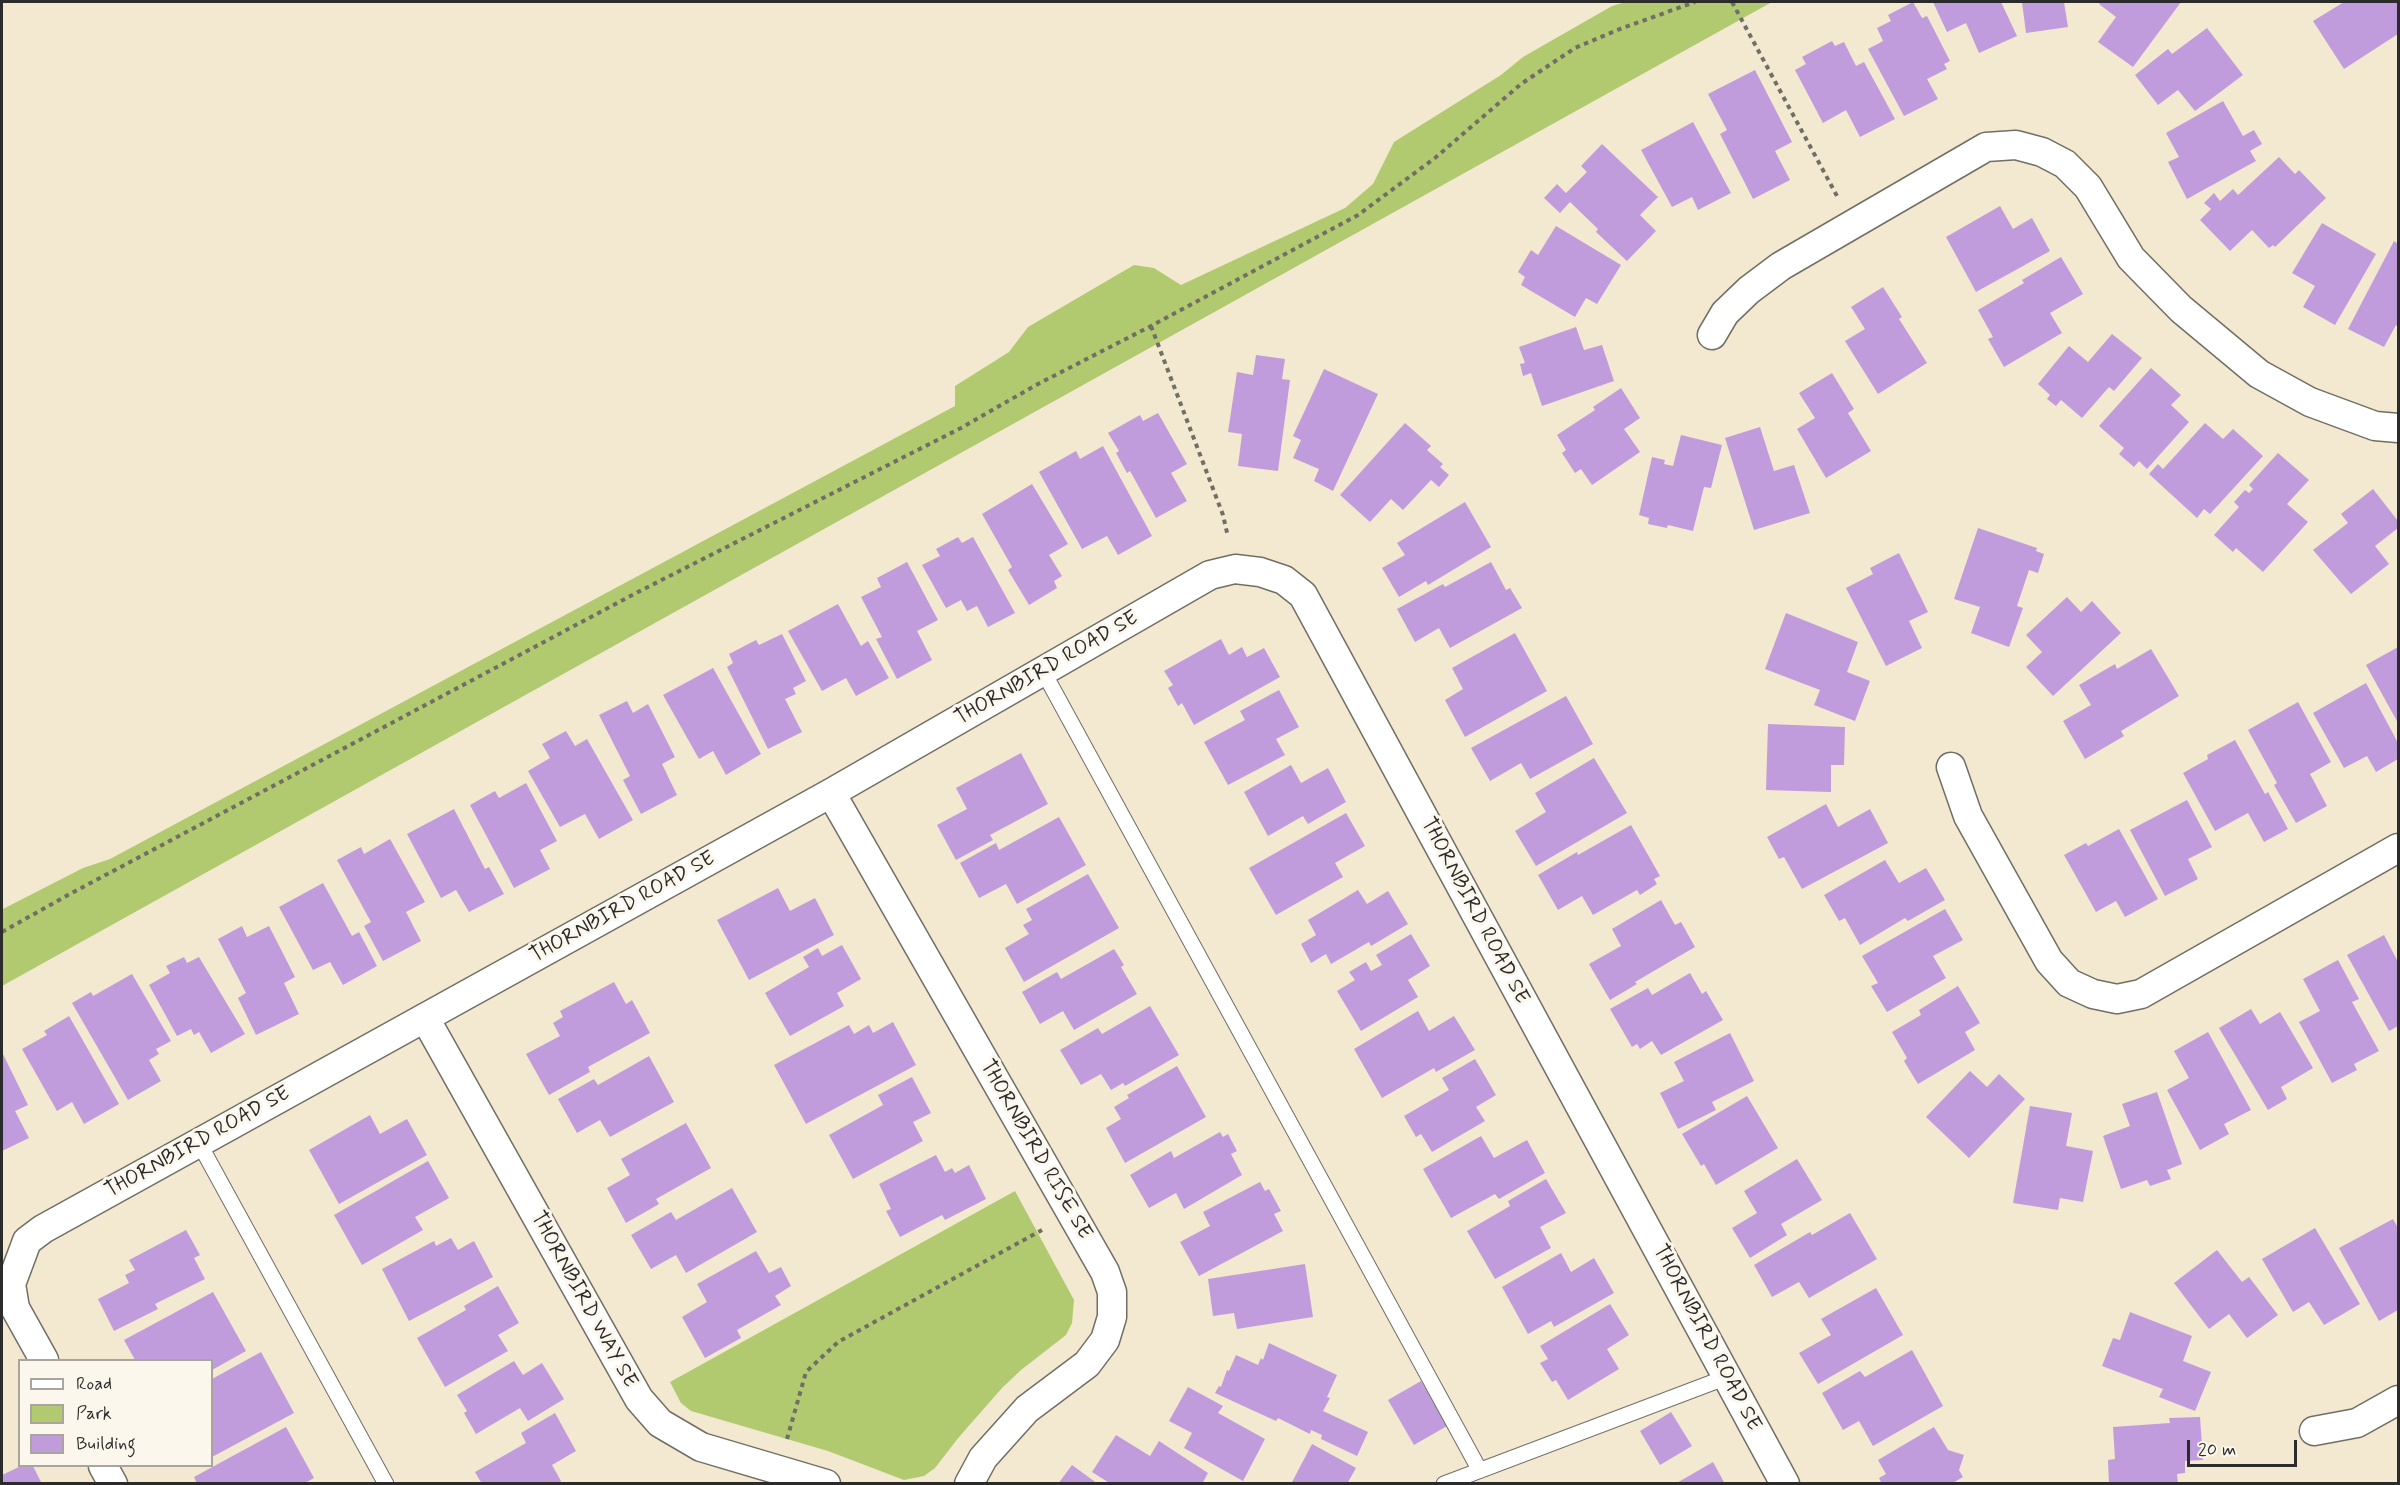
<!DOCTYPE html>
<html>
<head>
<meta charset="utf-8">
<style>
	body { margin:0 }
	#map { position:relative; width:2400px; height:1485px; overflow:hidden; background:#f2e9d0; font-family:Mynerve,sans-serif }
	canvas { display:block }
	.frame { position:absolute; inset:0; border:3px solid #2b2b2b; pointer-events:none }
	.legend { position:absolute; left:18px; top:1359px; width:195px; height:108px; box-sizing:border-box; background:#fbf7ec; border:2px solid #a8a59f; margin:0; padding:8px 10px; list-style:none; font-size:18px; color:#2b2b2b }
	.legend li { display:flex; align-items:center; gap:12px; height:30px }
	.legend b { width:30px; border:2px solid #a8a59f }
	.scale { position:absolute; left:2187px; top:1440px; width:110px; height:27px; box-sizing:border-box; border:3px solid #2b2b2b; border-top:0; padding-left:8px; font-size:18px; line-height:21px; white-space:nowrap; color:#2b2b2b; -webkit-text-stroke:4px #fbf7ec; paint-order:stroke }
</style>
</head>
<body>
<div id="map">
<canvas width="2400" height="1485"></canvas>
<div class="frame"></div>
<ul class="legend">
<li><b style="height:8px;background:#fff"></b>Road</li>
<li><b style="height:16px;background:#b1ca70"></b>Park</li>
<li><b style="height:16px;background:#c19cdd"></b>Building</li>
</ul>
<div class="scale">20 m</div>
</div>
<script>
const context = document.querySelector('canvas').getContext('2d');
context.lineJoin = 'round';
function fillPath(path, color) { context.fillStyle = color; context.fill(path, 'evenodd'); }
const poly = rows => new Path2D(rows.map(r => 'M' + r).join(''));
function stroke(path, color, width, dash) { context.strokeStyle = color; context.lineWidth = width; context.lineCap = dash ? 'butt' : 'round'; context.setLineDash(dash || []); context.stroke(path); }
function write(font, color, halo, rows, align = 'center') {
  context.font = font + ' Mynerve,sans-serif'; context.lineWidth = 6; context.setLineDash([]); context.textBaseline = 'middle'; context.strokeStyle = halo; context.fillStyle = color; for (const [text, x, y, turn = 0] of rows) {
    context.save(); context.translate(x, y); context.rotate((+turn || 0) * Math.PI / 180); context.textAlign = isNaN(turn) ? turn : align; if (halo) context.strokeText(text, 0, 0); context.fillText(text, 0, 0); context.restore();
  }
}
fillPath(poly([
	[1626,2,1772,2,2,986,3,909,83,868,110,859,955,406,955,386,1009,352,1028,327,1134,265,1154,268,1181,285,1345,208,1373,184,1394,142,1501,75,1523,57,1612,6],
	[1015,1191,1074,1300,1072,1323,1066,1335,1021,1370,1002,1388,959,1437,935,1468,924,1476,904,1480,828,1451,691,1411,681,1403,670,1382]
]), '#b1ca70');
fillPath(poly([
	[1913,2,1922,18,1927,16,1950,61,1944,64,1947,69,1927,79,1938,99,1904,116,1868,49,1883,41,1877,28,1891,21,1888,15],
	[1933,2,2001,2,2017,36,1979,53,1966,23,1947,32],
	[2022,2,2064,2,2068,27,2026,33],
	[2101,2,2181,2,2133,67,2098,42,2116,17,2099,4],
	[2344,2,2398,2,2398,34,2344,69,2313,21],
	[2207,28,2243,75,2195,111,2178,90,2158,105,2135,75,2168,49,2172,54],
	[1832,41,1835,46,1844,42,1856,66,1864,62,1895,119,1860,137,1846,110,1823,123,1795,70,1806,64,1802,57],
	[1755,70,1792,142,1775,151,1790,180,1753,199,1720,134,1727,130,1708,94],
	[2223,101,2243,136,2254,130,2262,144,2250,151,2256,161,2187,199,2168,162,2179,157,2166,133],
	[1693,122,1731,193,1698,210,1692,197,1672,207,1641,150],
	[1602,144,1658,197,1640,215,1656,231,1627,261,1596,232,1598,229,1570,202,1560,213,1544,198,1557,184,1566,193,1587,172,1581,166],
	[2279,157,2295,174,2299,170,2326,198,2275,247,2273,245,2269,248,2252,230,2230,251,2200,220,2211,209,2204,203,2214,193,2220,201,2233,189,2238,195],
	[2000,206,2013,229,2032,218,2050,251,1976,292,1946,237],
	[2322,223,2376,254,2335,325,2303,307,2315,286,2292,273],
	[1556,226,1621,265,1597,304,1586,298,1575,317,1521,285,1525,277,1518,272,1531,250,1538,255],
	[2394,241,2398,244,2398,327,2396,325,2384,347,2348,329],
	[2061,257,2083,294,2050,313,2062,333,2004,367,1988,339,1993,337,1978,310,2024,283,2022,280],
	[1883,287,1902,317,1899,319,1927,363,1878,394,1845,341,1865,329,1851,307],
	[1576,327,1584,350,1602,345,1614,381,1542,406,1531,373,1523,376,1520,364,1525,363,1519,347],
	[2112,334,2142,358,2114,391,2109,387,2082,418,2061,400,2056,406,2047,399,2050,395,2038,384,2069,346,2088,362],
	[1256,355,1285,359,1282,379,1290,380,1278,471,1238,466,1242,434,1228,432,1237,372,1253,375],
	[2151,368,2181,395,2171,405,2189,422,2147,469,2139,461,2134,467,2119,454,2124,448,2099,426],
	[1324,369,1378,394,1333,491,1314,481,1319,469,1293,458,1301,440,1293,436],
	[1832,373,1854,409,1848,413,1871,451,1826,478,1797,429,1815,418,1799,393],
	[1621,388,1640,418,1624,429,1640,452,1592,485,1581,469,1575,473,1562,453,1566,450,1557,435,1595,410,1593,407],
	[1158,413,1187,464,1171,473,1187,501,1156,518,1130,471,1127,473,1116,453,1119,451,1108,433,1140,415,1143,421],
	[1405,423,1431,446,1427,450,1443,464,1440,467,1449,475,1439,487,1431,480,1403,510,1391,499,1370,522,1340,495],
	[2205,423,2223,439,2233,429,2263,456,2210,514,2204,509,2197,518,2149,474,2158,464,2163,469],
	[1760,427,1774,471,1794,465,1810,513,1754,530,1725,438],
	[1681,435,1722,445,1711,488,1704,487,1693,531,1668,525,1667,528,1648,524,1649,518,1639,515,1652,457,1665,460,1664,464,1673,466],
	[1103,446,1152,536,1118,555,1107,536,1082,549,1039,472,1076,451,1080,459],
	[2278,453,2309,480,2287,504,2308,522,2263,572,2236,548,2233,552,2214,535,2239,507,2234,502,2245,490,2249,493,2253,489,2249,485],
	[1032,484,1068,544,1049,555,1062,576,1054,581,1057,588,1029,605,1008,570,1012,567,982,514],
	[2373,489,2398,521,2398,528,2375,546,2389,564,2351,594,2313,550,2348,523,2341,514],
	[1465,502,1491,547,1428,585,1426,581,1399,597,1382,568,1405,555,1397,543],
	[1978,528,2037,548,2036,551,2044,554,2038,573,2029,570,2017,606,2023,608,2009,647,1971,633,1980,607,1954,599],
	[958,537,962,543,973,537,1015,613,988,627,977,606,967,611,961,600,946,608,922,565,940,556,936,549],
	[1899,553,1928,612,1909,621,1922,648,1886,666,1846,588,1873,574,1870,568],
	[907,562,938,620,917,631,932,660,897,679,876,639,882,637,861,597,881,587,877,578],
	[1491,562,1506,590,1510,588,1522,608,1450,648,1439,628,1415,642,1397,609,1443,584,1445,587],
	[2067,597,2081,612,2092,601,2121,633,2053,696,2026,667,2042,652,2026,635],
	[838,604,861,646,868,641,889,678,856,696,846,678,822,691,788,631],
	[1786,613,1858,642,1847,672,1870,681,1855,721,1814,705,1820,690,1765,669],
	[1515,633,1547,691,1465,737,1445,700,1463,689,1452,668],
	[782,634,806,681,793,688,796,694,785,699,802,732,768,749,727,667,733,663,729,654,756,640,759,645],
	[1221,639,1229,655,1242,647,1247,657,1264,648,1280,677,1194,725,1182,703,1178,706,1168,688,1173,685,1164,671],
	[2398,647,2398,723,2366,665],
	[2151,649,2179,696,2121,731,2124,736,2085,759,2063,721,2091,705,2079,685,2115,664,2117,669],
	[713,668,761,754,726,775,713,751,699,759,663,695],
	[2366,683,2398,743,2398,759,2376,772,2367,756,2344,768,2313,713],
	[1279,690,1299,727,1276,739,1285,755,1228,785,1204,742,1245,720,1240,711],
	[1566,696,1593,744,1530,779,1521,763,1490,781,1471,748],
	[627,701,633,713,648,704,675,757,662,764,677,795,641,814,623,780,630,776,599,715],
	[2298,702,2331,762,2310,774,2327,806,2296,823,2274,785,2277,783,2248,730],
	[1768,724,1845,727,1844,765,1831,765,1831,792,1766,790],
	[566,731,575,746,587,739,633,820,599,839,585,814,560,827,528,771,550,758,542,744],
	[2235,740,2265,794,2268,792,2288,829,2264,842,2248,813,2215,831,2183,773,2208,759,2207,755],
	[1021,753,1048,804,990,835,993,840,956,860,937,825,967,809,956,788],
	[1594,758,1627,813,1536,866,1515,831,1546,812,1535,793],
	[1291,765,1301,783,1328,768,1346,802,1308,824,1303,816,1268,836,1244,792],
	[526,783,557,841,540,850,550,869,514,888,470,805,495,791,499,798],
	[2187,800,2212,847,2188,859,2198,879,2165,896,2130,830],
	[1826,804,1838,827,1870,809,1888,843,1802,889,1784,857,1779,859,1767,837],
	[454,809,485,869,489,867,504,894,469,912,456,890,441,898,407,834],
	[1346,813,1365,846,1335,863,1343,877,1276,915,1249,868],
	[1059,817,1086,865,1017,904,1006,884,979,898,960,863,996,843,999,850],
	[1631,825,1660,876,1654,879,1657,884,1640,895,1637,890,1593,915,1582,896,1558,910,1538,875,1577,852,1578,855],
	[2119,829,2158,899,2125,917,2116,901,2096,912,2064,855,2086,843,2088,846],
	[390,839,425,902,406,912,421,941,383,961,364,926,371,922,337,860,361,847,364,854],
	[1885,860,1899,883,1926,868,1945,900,1908,921,1905,918,1860,945,1845,918,1839,921,1824,895],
	[1088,874,1119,928,1024,982,1005,948,1029,934,1023,925,1032,920,1026,909],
	[323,883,352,936,359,932,377,966,343,985,330,962,313,970,279,907],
	[778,888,790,911,815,898,834,935,749,980,717,920],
	[1358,890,1367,904,1388,891,1408,924,1371,946,1369,942,1331,964,1326,954,1311,963,1301,944,1316,935,1308,920],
	[1661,900,1675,925,1681,922,1695,947,1635,982,1637,984,1610,1000,1589,964,1621,946,1612,929],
	[1945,909,1963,940,1933,956,1946,978,1887,1012,1871,986,1878,983,1862,956],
	[242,926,247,937,269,926,295,977,284,983,299,1014,256,1035,238,998,246,993,218,939],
	[1411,934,1430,966,1408,980,1418,997,1361,1031,1337,991,1355,980,1349,972,1366,962,1371,971,1382,965,1376,955],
	[2384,935,2398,962,2398,1026,2389,1031,2347,955],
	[842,945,861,979,837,993,844,1006,790,1036,765,993,809,967,803,957,818,948,822,956],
	[1114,949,1124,965,1121,967,1137,994,1074,1030,1063,1011,1040,1024,1022,992,1057,972,1061,979],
	[184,957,187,963,199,957,245,1034,211,1053,199,1032,194,1035,191,1029,177,1036,149,985,170,973,166,966],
	[2338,960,2359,999,2352,1002,2379,1051,2354,1064,2357,1070,2332,1083,2299,1022,2320,1011,2303,979],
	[1690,973,1702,994,1706,991,1723,1020,1661,1055,1652,1041,1640,1049,1637,1044,1632,1047,1610,1009,1648,988,1652,995],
	[132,974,171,1041,156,1049,159,1054,149,1060,161,1081,128,1100,72,1003,91,992,93,996],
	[614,982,626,1004,632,1000,650,1033,588,1067,590,1072,549,1095,526,1054,560,1036,553,1023,563,1017,560,1011],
	[1958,986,1980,1023,1965,1032,1975,1050,1918,1084,1904,1061,1907,1058,1892,1032,1921,1015,1919,1010],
	[1150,1006,1179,1055,1125,1086,1123,1083,1111,1090,1101,1074,1081,1085,1060,1050,1098,1028,1102,1034],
	[2251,1009,2260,1024,2280,1012,2313,1068,2281,1087,2287,1099,2268,1110,2219,1028],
	[1418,1011,1429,1031,1454,1016,1475,1050,1436,1072,1434,1068,1382,1098,1354,1049],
	[69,1016,119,1104,84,1124,72,1102,57,1111,22,1049,47,1035,44,1031],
	[893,1022,916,1065,806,1124,774,1065,849,1025,854,1034,869,1025,873,1033],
	[2208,1032,2251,1110,2224,1124,2229,1134,2200,1150,2167,1090,2189,1078,2174,1051],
	[1730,1033,1754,1081,1712,1102,1716,1110,1678,1129,1660,1093,1684,1081,1674,1062],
	[2,1052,28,1105,15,1111,29,1138,2,1151],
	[649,1056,674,1102,610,1137,600,1120,577,1133,558,1099,594,1079,598,1085],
	[1475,1059,1496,1095,1476,1107,1485,1121,1432,1152,1421,1134,1416,1137,1404,1116,1449,1090,1442,1078],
	[1177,1066,1206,1117,1125,1163,1106,1128,1121,1119,1114,1107,1129,1098,1127,1095],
	[1970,1071,1987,1087,1999,1074,2025,1099,1969,1158,1926,1117],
	[912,1077,931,1113,913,1122,923,1141,853,1179,829,1135,883,1105,878,1095],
	[2157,1092,2182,1164,2167,1170,2171,1179,2150,1186,2147,1180,2121,1189,2103,1136,2130,1126,2122,1104],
	[1747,1096,1778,1148,1716,1185,1704,1164,1701,1166,1682,1134],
	[2030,1106,2072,1113,2066,1146,2093,1151,2083,1202,2060,1198,2058,1210,2013,1203],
	[370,1115,380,1134,407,1119,427,1155,339,1204,309,1150],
	[686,1123,711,1168,656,1199,659,1204,626,1223,607,1188,630,1175,621,1159],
	[1220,1132,1223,1137,1228,1134,1237,1151,1231,1154,1242,1175,1184,1209,1176,1193,1149,1208,1130,1175,1171,1151,1174,1158],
	[1481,1136,1494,1158,1527,1140,1545,1173,1499,1199,1495,1194,1451,1218,1423,1169],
	[936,1155,945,1172,952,1168,955,1173,969,1165,986,1199,945,1220,942,1215,900,1237,886,1211,891,1209,879,1184],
	[1797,1159,1822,1200,1781,1224,1787,1235,1750,1258,1732,1228,1757,1213,1744,1191],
	[428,1161,449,1198,415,1217,423,1230,362,1265,334,1215],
	[1546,1179,1566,1213,1540,1227,1551,1248,1495,1279,1467,1231,1510,1206,1508,1201],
	[1260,1182,1265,1191,1269,1189,1281,1211,1274,1214,1283,1231,1199,1276,1180,1242,1210,1226,1203,1212],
	[732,1188,757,1232,686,1273,676,1255,651,1269,631,1235,671,1212,676,1220],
	[1850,1213,1877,1259,1809,1298,1799,1282,1772,1297,1754,1265,1810,1232,1812,1235],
	[2393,1219,2398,1228,2398,1310,2379,1321,2339,1248],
	[2315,1228,2360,1304,2324,1325,2309,1302,2293,1312,2262,1259],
	[186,1230,200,1255,194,1258,205,1279,155,1304,158,1309,114,1331,98,1299,129,1283,125,1275,135,1270,129,1260],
	[451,1238,458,1250,474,1241,493,1277,409,1321,382,1269,434,1241,436,1246],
	[2217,1250,2242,1282,2249,1277,2278,1315,2247,1338,2229,1314,2209,1329,2174,1283],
	[756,1251,769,1273,781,1267,791,1286,775,1296,781,1305,737,1330,741,1338,705,1358,682,1317,707,1302,697,1284],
	[1561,1253,1571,1272,1594,1258,1614,1293,1554,1327,1551,1321,1528,1334,1502,1287],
	[1305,1264,1313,1317,1237,1329,1234,1313,1213,1316,1208,1279],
	[498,1286,519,1323,498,1335,508,1351,445,1387,417,1338,466,1310,464,1306],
	[1876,1288,1903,1335,1818,1384,1799,1353,1831,1335,1821,1319],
	[213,1292,246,1351,212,1370,212,1360,135,1360,124,1340],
	[1610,1304,1629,1335,1607,1349,1619,1369,1568,1400,1556,1380,1552,1382,1540,1363,1548,1359,1540,1346],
	[2130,1312,2192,1336,2183,1361,2211,1372,2195,1411,2159,1397,2163,1389,2102,1366,2113,1338,2120,1340],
	[1269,1343,1337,1375,1327,1397,1330,1398,1323,1411,1368,1432,1357,1456,1321,1439,1322,1435,1311,1430,1310,1434,1278,1418,1276,1421,1215,1393,1219,1386,1221,1387,1227,1370,1229,1371,1236,1355,1258,1365,1261,1358,1263,1360],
	[1912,1350,1943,1406,1873,1446,1859,1421,1843,1430,1822,1393,1860,1371,1865,1377],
	[261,1352,294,1413,212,1457,212,1379],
	[514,1361,523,1375,542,1363,564,1399,528,1421,520,1408,476,1434,464,1413,467,1411,457,1395],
	[1421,1381,1447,1426,1414,1445,1388,1400],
	[1188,1387,1223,1406,1218,1413,1265,1439,1243,1481,1184,1448,1192,1433,1169,1421],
	[1671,1412,1692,1446,1660,1465,1640,1431],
	[555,1413,576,1451,552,1465,561,1481,558,1484,482,1484,475,1472,526,1443,521,1433],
	[2200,1417,2203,1460,2185,1461,2185,1473,2177,1474,2178,1484,2109,1484,2108,1460,2115,1459,2113,1427,2170,1423,2169,1418],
	[286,1427,314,1478,303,1484,197,1484,194,1477],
	[1934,1427,1948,1450,1964,1455,1959,1470,1963,1477,1951,1484,1882,1484,1879,1478,1886,1474,1878,1460],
	[1116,1435,1150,1456,1159,1441,1208,1473,1202,1484,1111,1484,1092,1472],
	[1312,1444,1356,1468,1347,1484,1291,1484],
	[1713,1462,1725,1484,1675,1484],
	[1072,1465,1098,1484,1058,1484],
	[21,1466,33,1466,42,1484,2,1484,2,1475]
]), '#c19cdd');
const lane = poly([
	[1043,671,1479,1469],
	[199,1143,386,1484],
	[1444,1484,1727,1377]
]);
const street = poly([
	[1712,335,1725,313,1749,290,1781,266,1986,147,2016,145,2042,152,2065,164,2088,187,2131,258,2181,309,2259,374,2310,402,2375,426,2398,428],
	[1951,767,1968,816,2049,961,2069,983,2093,994,2117,999,2141,994,2398,848],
	[831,793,1105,1272,1112,1292,1112,1317,1105,1340,1087,1364,1027,1409,983,1458,969,1484],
	[425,1018,639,1399,660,1423,701,1447,826,1484],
	[44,1360,15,1308,11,1284,27,1241,43,1229,831,793,1210,575,1235,569,1260,572,1284,580,1303,595,1785,1484],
	[2314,1431,2357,1423,2398,1400],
	[103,1466,113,1484]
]);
stroke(lane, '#716e65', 17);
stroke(street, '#716e65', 31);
stroke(poly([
	[1732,2,1837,196],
	[1151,326,1223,515,1228,537],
	[2,932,68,895,638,592,961,428,1036,385,1151,326,1358,215,1435,158,1521,84,1575,48,1620,29,1695,2],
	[787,1439,806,1372,838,1342,1042,1230]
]), '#716e65', 4, [4.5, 4.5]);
stroke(lane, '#fff', 15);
stroke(street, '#fff', 28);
write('21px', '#2b2b2b', '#fbf7ec', [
	["THORNBIRD ROAD SE",1047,669,-30],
	["THORNBIRD ROAD SE",623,908,-29],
	["THORNBIRD ROAD SE",1474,911,62],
	["THORNBIRD ROAD SE",198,1143,-29],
	["THORNBIRD RISE SE",1035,1150,60],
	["THORNBIRD WAY SE",583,1300,61],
	["THORNBIRD ROAD SE",1706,1338,62]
]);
</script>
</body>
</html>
